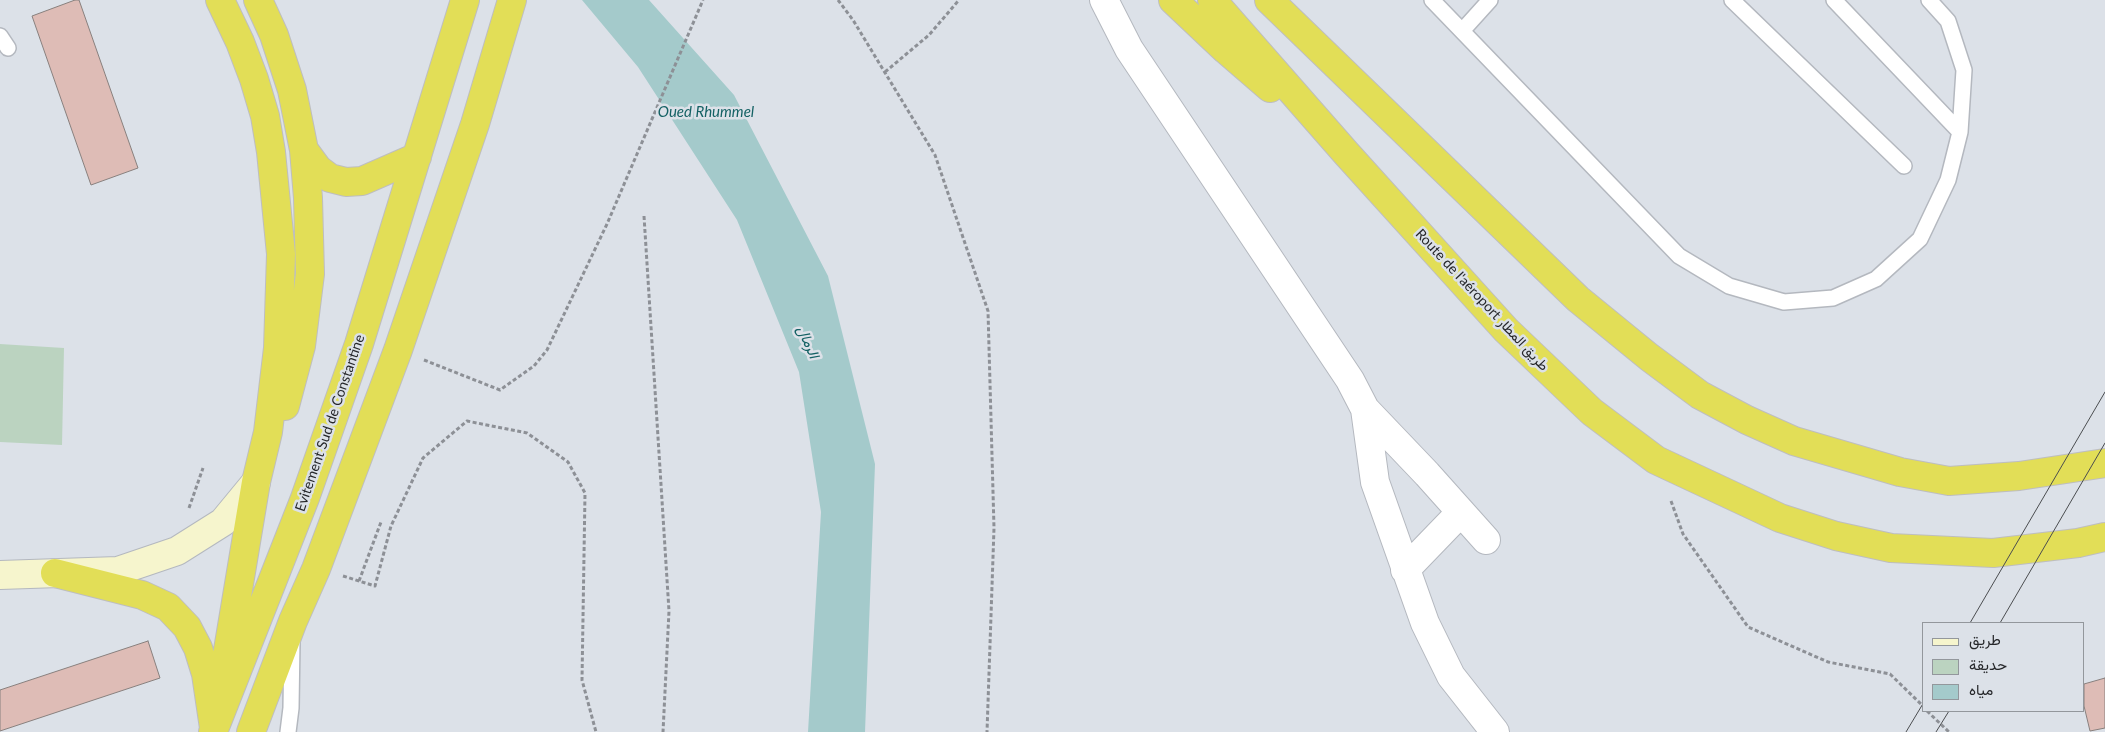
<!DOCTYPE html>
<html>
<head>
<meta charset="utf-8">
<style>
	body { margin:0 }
	#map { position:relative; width:2105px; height:732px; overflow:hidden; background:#dce1e8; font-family:Lato,Vazirmatn,sans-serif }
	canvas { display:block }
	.legend { position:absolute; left:1922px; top:622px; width:162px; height:90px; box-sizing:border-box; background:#dce1e8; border:1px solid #93979c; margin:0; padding:6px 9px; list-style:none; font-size:15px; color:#26272a }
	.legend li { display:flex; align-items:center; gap:10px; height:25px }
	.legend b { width:25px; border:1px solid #93979c }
</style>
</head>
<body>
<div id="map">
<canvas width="2105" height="732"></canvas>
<ul class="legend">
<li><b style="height:6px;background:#f6f5cd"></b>طريق</li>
<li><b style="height:14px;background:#bbd3c0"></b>حديقة</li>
<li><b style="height:14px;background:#a4cacb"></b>مياه</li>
</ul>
</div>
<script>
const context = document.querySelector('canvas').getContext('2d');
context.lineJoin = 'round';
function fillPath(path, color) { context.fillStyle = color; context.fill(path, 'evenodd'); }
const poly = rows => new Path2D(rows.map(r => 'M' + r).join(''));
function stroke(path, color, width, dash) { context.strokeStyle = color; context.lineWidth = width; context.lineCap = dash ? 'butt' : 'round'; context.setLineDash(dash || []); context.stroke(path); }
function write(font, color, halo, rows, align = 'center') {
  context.font = font + ' Lato,Vazirmatn,sans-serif'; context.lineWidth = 5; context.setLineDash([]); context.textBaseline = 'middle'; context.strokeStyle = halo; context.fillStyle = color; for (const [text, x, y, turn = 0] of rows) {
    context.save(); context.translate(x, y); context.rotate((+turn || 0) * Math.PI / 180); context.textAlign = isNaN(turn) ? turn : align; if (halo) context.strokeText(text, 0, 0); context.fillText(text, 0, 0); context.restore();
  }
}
fillPath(poly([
	[0,344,64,348,62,445,0,442]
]), '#bbd3c0');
fillPath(poly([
	[582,0,649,0,734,95,828,276,875,464,865,732,808,732,821,512,799,372,737,220,638,67]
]), '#a4cacb');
const building = poly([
	[75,0,79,0,138,168,91,185,32,16,75,0],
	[148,641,160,678,0,731,0,690,148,641],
	[2105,678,2105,728,2090,731,2084,706,2084,684,2105,678]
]);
fillPath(building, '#debcb6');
stroke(building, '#88807e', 1);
const lane = poly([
	[1432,0,1679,256,1729,286,1784,302,1833,298,1876,279,1920,239,1948,180,1960,132,1964,70,1948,21,1929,0],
	[1732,0,1904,166],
	[1834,0,1960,132],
	[1462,31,1490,0],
	[0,36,8,48],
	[288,732,291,708,292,641]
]);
const street = poly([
	[1104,0,1129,49,1350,380,1365,409,1375,482,1425,623,1451,676,1495,732],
	[1365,409,1427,474,1486,540],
	[1405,570,1460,513]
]);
const secondary = poly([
	[0,575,118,571,177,551,223,522,256,482]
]);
const highway = poly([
	[220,0,240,42,254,79,265,116,271,152,281,254,278,348,268,432,256,482,224,674],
	[258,0,274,35,292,90,304,150,308,198,310,274,301,346,285,406],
	[1173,0,1226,50,1270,88],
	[1212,0,1346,153,1506,330,1592,412,1656,460,1780,518,1836,536,1891,548,1993,553,2078,543,2105,537],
	[1269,0,1578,299,1649,357,1700,395,1747,420,1794,441,1900,472,1949,481,2019,476,2105,463],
	[304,150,318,169,330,178,346,182,362,181,417,157],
	[55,573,142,595,168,607,187,627,198,648,206,674,214,728],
	[213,732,305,498,359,344,465,0],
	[251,732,293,621,316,569,398,350,475,124,512,0]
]);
stroke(lane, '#b4b8bf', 18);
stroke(street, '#b4b8bf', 30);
stroke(secondary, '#b4b8bf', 30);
stroke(highway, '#bebebf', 30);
stroke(poly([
	[838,0,853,20,935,155,988,311,994,528,987,732],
	[885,72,929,35,959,0],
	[644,216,669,611,663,732],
	[424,360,500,390,534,366,547,350,607,224,703,0],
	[1671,501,1683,534,1748,627,1828,662,1890,674,1924,707],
	[189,508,203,468],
	[343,576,375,586,391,526,423,458,467,421,527,433,568,462,585,493,582,680,596,732],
	[359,581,381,522],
	[1927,711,1949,732]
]), '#8d9096', 3, [4, 2.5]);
stroke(lane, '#fff', 15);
stroke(street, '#fff', 28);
stroke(secondary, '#f6f5cd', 28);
stroke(highway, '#e2de57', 28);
stroke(poly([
	[1970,623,2105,392],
	[2000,623,2105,443],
	[1906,732,1924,702],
	[1936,732,1949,711]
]), '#4b4d50', 1);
write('14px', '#26272a', '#dce1e8', [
	["Route de l'aéroport طريق المطار",1482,300,47],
	["Evitement Sud de Constantine",330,423,-71]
]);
write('italic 15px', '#146164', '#dce1e8', [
	["Oued Rhummel",706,112],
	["الرمال",808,342,66]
]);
</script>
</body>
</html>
